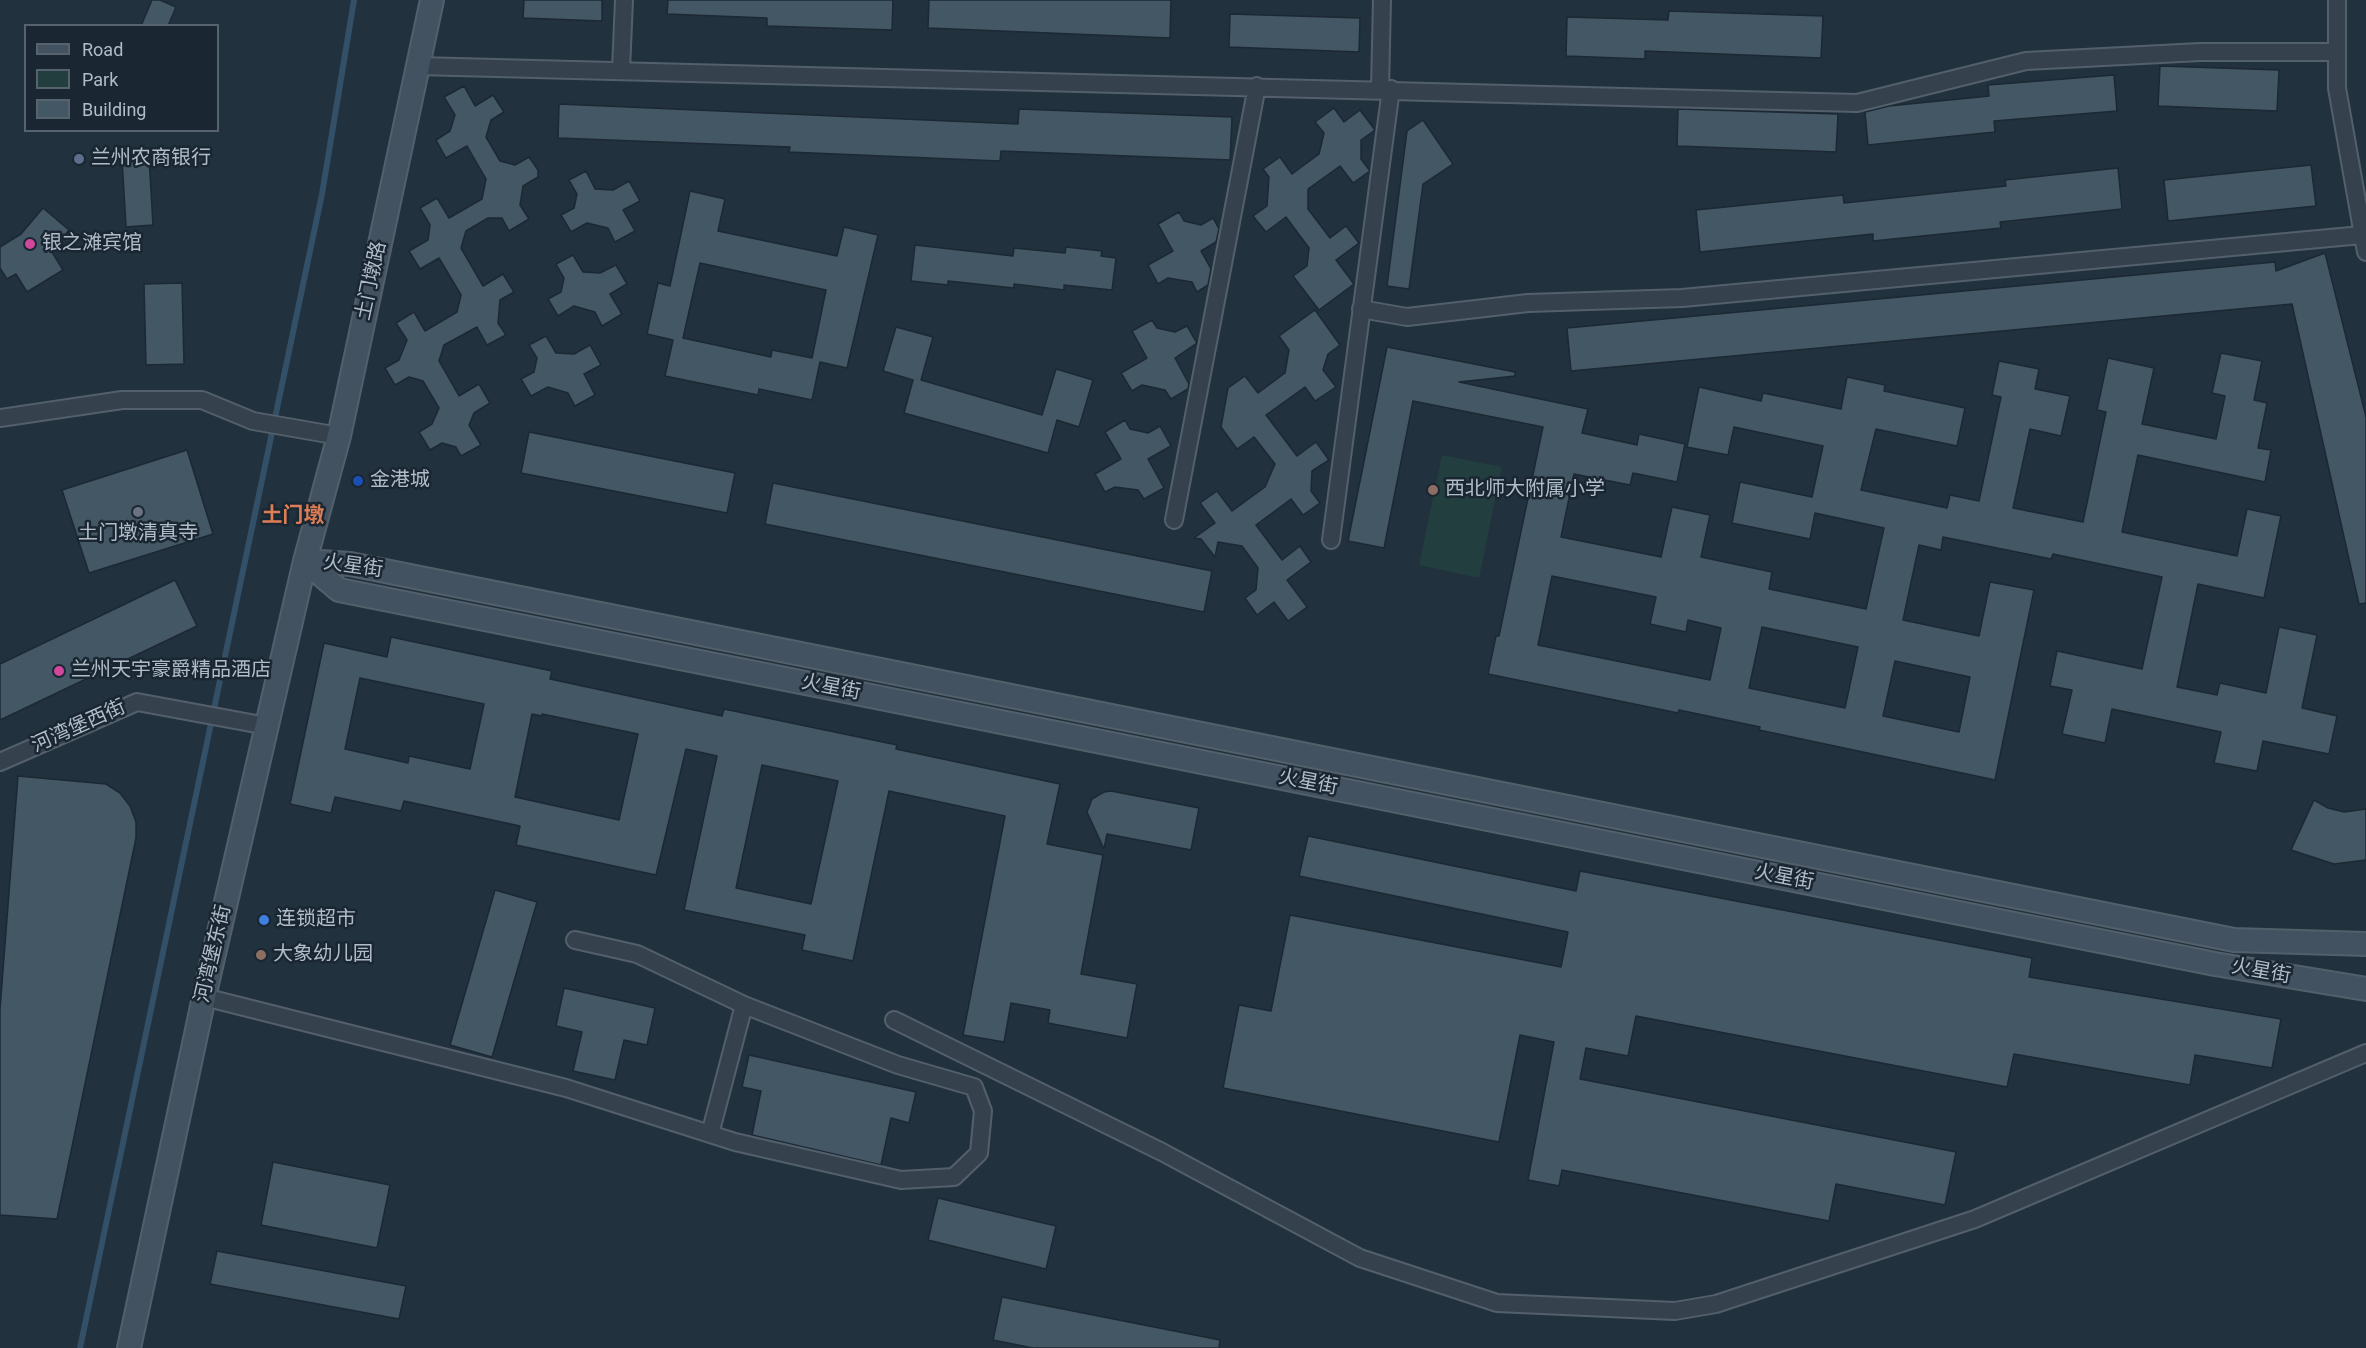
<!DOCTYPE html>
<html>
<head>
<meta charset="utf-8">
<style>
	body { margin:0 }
	#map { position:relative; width:2366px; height:1348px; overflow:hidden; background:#21313e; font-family:Roboto,sans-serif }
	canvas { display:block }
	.legend { position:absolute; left:24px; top:24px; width:195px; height:108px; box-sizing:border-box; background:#1a2732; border:2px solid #56636e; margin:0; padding:8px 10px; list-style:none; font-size:18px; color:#b0bdc9 }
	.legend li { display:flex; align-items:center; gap:12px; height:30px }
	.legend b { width:30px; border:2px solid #56636e }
</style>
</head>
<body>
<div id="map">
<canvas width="2366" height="1348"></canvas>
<ul class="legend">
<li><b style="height:8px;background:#425261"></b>Road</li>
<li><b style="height:16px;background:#233e3e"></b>Park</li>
<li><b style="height:16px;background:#445764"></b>Building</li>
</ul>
</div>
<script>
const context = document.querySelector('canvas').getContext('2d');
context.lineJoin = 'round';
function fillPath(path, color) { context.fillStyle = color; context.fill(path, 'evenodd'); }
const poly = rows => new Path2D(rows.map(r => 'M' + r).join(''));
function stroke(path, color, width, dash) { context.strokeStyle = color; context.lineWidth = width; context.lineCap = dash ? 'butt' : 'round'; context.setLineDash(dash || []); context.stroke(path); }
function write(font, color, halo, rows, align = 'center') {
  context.font = font + ' Roboto,"Noto Sans SC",sans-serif'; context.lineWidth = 5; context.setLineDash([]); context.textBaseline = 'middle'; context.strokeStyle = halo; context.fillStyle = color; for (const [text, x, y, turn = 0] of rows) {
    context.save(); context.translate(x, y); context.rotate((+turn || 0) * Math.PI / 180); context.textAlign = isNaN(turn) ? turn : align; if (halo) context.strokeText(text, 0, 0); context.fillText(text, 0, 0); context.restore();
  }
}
fillPath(poly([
	[1442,455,1502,467,1479,578,1419,565]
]), '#233e3e');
stroke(poly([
	[80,1348,322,194,354,0]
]), '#335066', 6);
const building = poly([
	[152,0,160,0,176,7,168,26,141,26,152,0],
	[524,0,602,0,602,21,523,18,524,0],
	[668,0,893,0,892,30,767,26,767,18,667,14,668,0],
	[929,0,1171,0,1170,38,928,28,929,0],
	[1669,11,1823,16,1821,58,1645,51,1645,59,1566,56,1567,17,1668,20,1669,11],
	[1230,14,1360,18,1359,52,1229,47,1230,14],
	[2160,66,2279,70,2277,111,2158,106,2160,66],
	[2114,75,2117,111,1994,121,1995,132,1868,145,1865,112,1889,106,1989,96,1988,85,2114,75],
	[464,86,475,106,493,95,504,112,491,120,486,137,500,161,515,165,529,157,538,170,538,177,523,186,520,205,529,219,509,231,502,218,488,218,466,231,461,248,483,286,503,274,514,292,500,300,498,323,506,335,487,345,477,327,444,345,439,361,459,396,479,384,490,403,474,413,469,425,481,445,461,456,456,447,442,443,430,450,419,432,432,424,439,408,423,381,409,377,395,385,385,368,399,360,407,340,396,323,414,312,425,331,457,312,461,295,439,258,420,269,409,251,428,240,430,225,420,208,437,198,449,218,482,199,486,179,467,146,446,158,436,140,450,131,455,115,444,97,464,86],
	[559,104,1018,124,1019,109,1232,117,1230,160,1001,151,1000,161,789,152,790,147,558,138,559,104],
	[1334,108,1344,122,1360,110,1375,130,1361,140,1361,159,1370,171,1353,183,1340,166,1308,189,1308,209,1330,238,1346,226,1359,243,1336,260,1354,284,1319,310,1293,276,1307,266,1309,248,1286,217,1266,232,1253,216,1267,206,1269,177,1263,169,1280,157,1292,174,1319,154,1324,133,1315,122,1334,108],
	[1678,109,1838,114,1836,152,1677,146,1678,109],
	[1423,120,1453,164,1423,184,1409,289,1387,286,1407,131,1423,120],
	[149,157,153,225,126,227,122,159,149,157],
	[2311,165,2316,206,2168,221,2164,180,2311,165],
	[2118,168,2122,209,2000,222,2001,228,1873,241,1873,234,1700,252,1696,210,1843,195,1844,203,2006,186,2005,180,2118,168],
	[586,171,595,189,613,190,629,181,640,201,623,210,635,231,615,242,608,228,587,223,571,232,561,215,574,208,577,194,569,180,586,171],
	[690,191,725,199,718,231,837,256,844,227,878,235,847,368,820,362,812,400,759,389,758,395,665,376,673,340,647,334,658,283,670,286,690,191],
	[700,263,826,290,812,358,772,350,771,357,683,338,700,263],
	[43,208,69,230,52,252,63,270,27,292,16,274,7,279,0,268,0,247,21,234,43,208],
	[1179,212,1184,221,1201,225,1213,218,1219,229,1216,242,1201,251,1211,269,1208,285,1197,292,1192,282,1168,278,1158,284,1148,265,1173,251,1158,224,1179,212],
	[915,245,1013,256,1014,248,1065,253,1066,247,1102,251,1101,256,1116,258,1112,290,1064,285,1064,290,1014,284,1014,288,948,281,948,285,911,281,915,245],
	[2325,253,2366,417,2366,603,2359,604,2292,304,1571,371,1567,328,2275,262,2276,271,2325,253],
	[573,255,583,272,600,273,616,265,627,284,610,294,622,314,602,326,595,312,574,306,558,316,548,299,561,292,564,278,556,264,573,255],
	[182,283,184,364,146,365,144,284,182,283],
	[1315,310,1340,345,1328,354,1323,370,1336,387,1315,401,1305,387,1266,415,1297,456,1316,442,1329,460,1312,471,1311,491,1320,503,1303,515,1291,499,1256,525,1282,560,1300,546,1311,562,1287,580,1307,607,1288,621,1274,602,1257,615,1245,598,1256,590,1258,568,1242,546,1218,542,1215,557,1201,539,1194,538,1215,523,1200,503,1217,491,1232,511,1265,487,1275,464,1254,437,1237,449,1221,427,1228,388,1245,376,1258,393,1285,373,1289,350,1279,336,1315,310],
	[1152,320,1157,328,1175,332,1187,326,1197,343,1175,358,1189,384,1188,389,1171,399,1165,390,1142,385,1132,391,1121,373,1147,358,1132,331,1152,320],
	[896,327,933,337,921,380,1042,415,1056,369,1093,380,1079,427,1057,420,1048,453,904,413,913,380,883,371,896,327],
	[546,336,556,353,574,354,590,345,601,365,584,374,595,395,575,406,568,393,548,387,531,396,521,379,534,372,537,358,529,345,546,336],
	[1387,347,1515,372,1515,376,1459,382,1588,409,1582,433,1637,445,1639,434,1685,444,1677,482,1633,473,1630,485,1574,474,1561,537,1661,557,1672,507,1710,515,1701,557,1772,572,1769,589,1866,609,1884,528,1815,513,1810,539,1732,523,1740,482,1812,497,1823,446,1734,427,1728,455,1687,447,1699,387,1761,401,1763,393,1841,409,1847,377,1885,385,1884,391,1965,408,1957,446,1876,429,1861,490,1947,508,1950,495,1979,501,2001,397,1992,395,1999,361,2039,369,2035,389,2070,396,2061,436,2030,429,2013,508,2083,522,2106,412,2097,410,2108,358,2154,368,2142,424,2216,439,2225,396,2212,393,2221,353,2262,361,2254,400,2267,403,2258,448,2271,450,2265,482,2138,455,2122,532,2237,556,2247,509,2281,516,2264,598,2198,584,2177,687,2217,695,2220,683,2266,693,2279,627,2317,635,2302,708,2337,716,2329,754,2263,741,2257,771,2214,763,2221,732,2112,709,2105,743,2062,734,2072,690,2050,686,2057,651,2142,669,2162,577,2053,554,2051,559,1943,537,1941,550,1919,545,1903,620,1979,636,1990,582,2034,590,1995,780,1759,730,1760,727,1679,710,1678,713,1488,674,1496,636,1499,636,1543,427,1413,401,1384,548,1348,541,1387,347],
	[1552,576,1656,597,1650,624,1686,632,1688,620,1721,628,1710,680,1538,645,1552,576],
	[1762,627,1858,647,1845,708,1749,688,1762,627],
	[1895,661,1970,677,1959,732,1883,716,1895,661],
	[1125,420,1130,429,1148,433,1160,426,1171,446,1148,459,1164,488,1144,499,1138,490,1115,487,1105,492,1095,474,1121,459,1105,432,1125,420],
	[529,432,735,473,727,513,521,473,529,432],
	[187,450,213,534,89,573,62,490,187,450],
	[773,483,1212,571,1204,612,765,524,773,483],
	[175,580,197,626,0,720,0,664,175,580],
	[391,637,552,671,550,679,722,716,724,709,897,745,896,749,1060,784,1047,844,1103,855,1081,974,1137,984,1127,1038,1048,1023,1050,1010,1011,1003,1004,1042,963,1035,1005,816,889,791,853,961,802,950,805,935,684,910,717,756,686,749,656,875,516,845,520,826,404,801,401,811,335,797,331,813,290,804,324,643,387,657,391,637],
	[360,678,484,704,470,769,409,756,408,763,345,749,360,678],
	[532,714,542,716,542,714,638,734,619,820,515,797,532,714],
	[762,765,838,781,811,904,736,888,762,765],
	[18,776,106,784,120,793,130,806,136,822,136,838,57,1219,0,1215,0,1009,18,776],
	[1111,791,1199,808,1191,850,1107,834,1104,849,1087,812,1092,799,1104,792,1111,791],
	[2314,800,2328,808,2344,812,2366,809,2366,860,2334,864,2291,850,2314,800],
	[1308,836,1576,891,1580,871,2032,958,2029,977,2281,1019,2272,1068,2195,1055,2190,1085,2014,1054,2007,1087,1636,1016,1628,1056,1586,1048,1580,1079,1956,1152,1945,1205,1836,1184,1829,1221,1562,1170,1559,1186,1528,1180,1554,1042,1520,1035,1499,1142,1223,1088,1239,1005,1271,1011,1290,915,1561,967,1568,932,1299,876,1308,836],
	[495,890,537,902,492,1057,450,1045,495,890],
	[564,988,655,1008,647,1045,624,1040,615,1080,573,1071,582,1032,556,1026,564,988],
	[749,1055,916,1092,909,1123,891,1118,881,1165,752,1135,761,1091,742,1087,749,1055],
	[273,1162,390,1185,377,1248,261,1225,273,1162],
	[938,1198,1056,1226,1046,1269,928,1240,938,1198],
	[217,1251,406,1286,399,1319,210,1284,217,1251],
	[1002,1297,1220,1340,1219,1348,1033,1348,993,1340,1002,1297]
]);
fillPath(building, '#445764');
stroke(building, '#1c2934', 1.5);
const street = poly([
	[2337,0,2337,88,2366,252],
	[418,66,1857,103,2026,61,2200,52,2337,52],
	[621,70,624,0],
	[1380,89,1382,0],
	[1361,309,1407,317,1528,303,1682,298,2362,235],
	[0,418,122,400,202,400,253,421,339,436],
	[1174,520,1257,86],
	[1331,540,1391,89],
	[0,762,137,702,267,726],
	[204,997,566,1088,735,1142,901,1180,954,1177,979,1153,983,1111,974,1087,898,1065,744,1005,637,954,575,940],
	[894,1020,1162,1152,1360,1258,1497,1303,1675,1311,1716,1304,1975,1219,2366,1053],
	[710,1134,744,1005]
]);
const secondary = poly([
	[305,561,339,590,2215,964,2366,989],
	[305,561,350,564,2234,940,2366,944],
	[129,1348,204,997,305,561,339,436,432,0]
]);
stroke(street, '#53606b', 20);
stroke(secondary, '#53606b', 26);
stroke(street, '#35424d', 16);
stroke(secondary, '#425261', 22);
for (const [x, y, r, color] of [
	[79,159,6,"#5c6f8a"],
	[30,244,6,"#d1479c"],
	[358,481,6,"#1a4fb4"],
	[1433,490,6,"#8d6e63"],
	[138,512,6,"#6b7280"],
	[59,671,6,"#d1479c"],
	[264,920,6,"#3f7fe0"],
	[261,955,6,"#8d6e63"]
]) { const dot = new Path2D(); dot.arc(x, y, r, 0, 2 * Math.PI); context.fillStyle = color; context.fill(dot); stroke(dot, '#1a2732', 2); }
write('20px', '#b0bdc9', '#1a2732', [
	["兰州农商银行",91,159],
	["银之滩宾馆",42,244],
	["金港城",370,481],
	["西北师大附属小学",1445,490],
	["土门墩清真寺",138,534,"center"],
	["兰州天宇豪爵精品酒店",71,671],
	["连锁超市",276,920],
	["大象幼儿园",273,955]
], 'left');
write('20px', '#b0bdc9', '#1a2732', [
	["土门墩路",372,281,-78],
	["火星街",353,567,8],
	["火星街",831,688,11],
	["河湾堡西街",79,727,-24],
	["火星街",1308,783,11],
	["火星街",1784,878,11],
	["河湾堡东街",214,954,-77],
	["火星街",2261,972,10]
]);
write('bold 21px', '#de7e56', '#1a2732', [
	["土门墩",293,517]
]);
</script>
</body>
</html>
